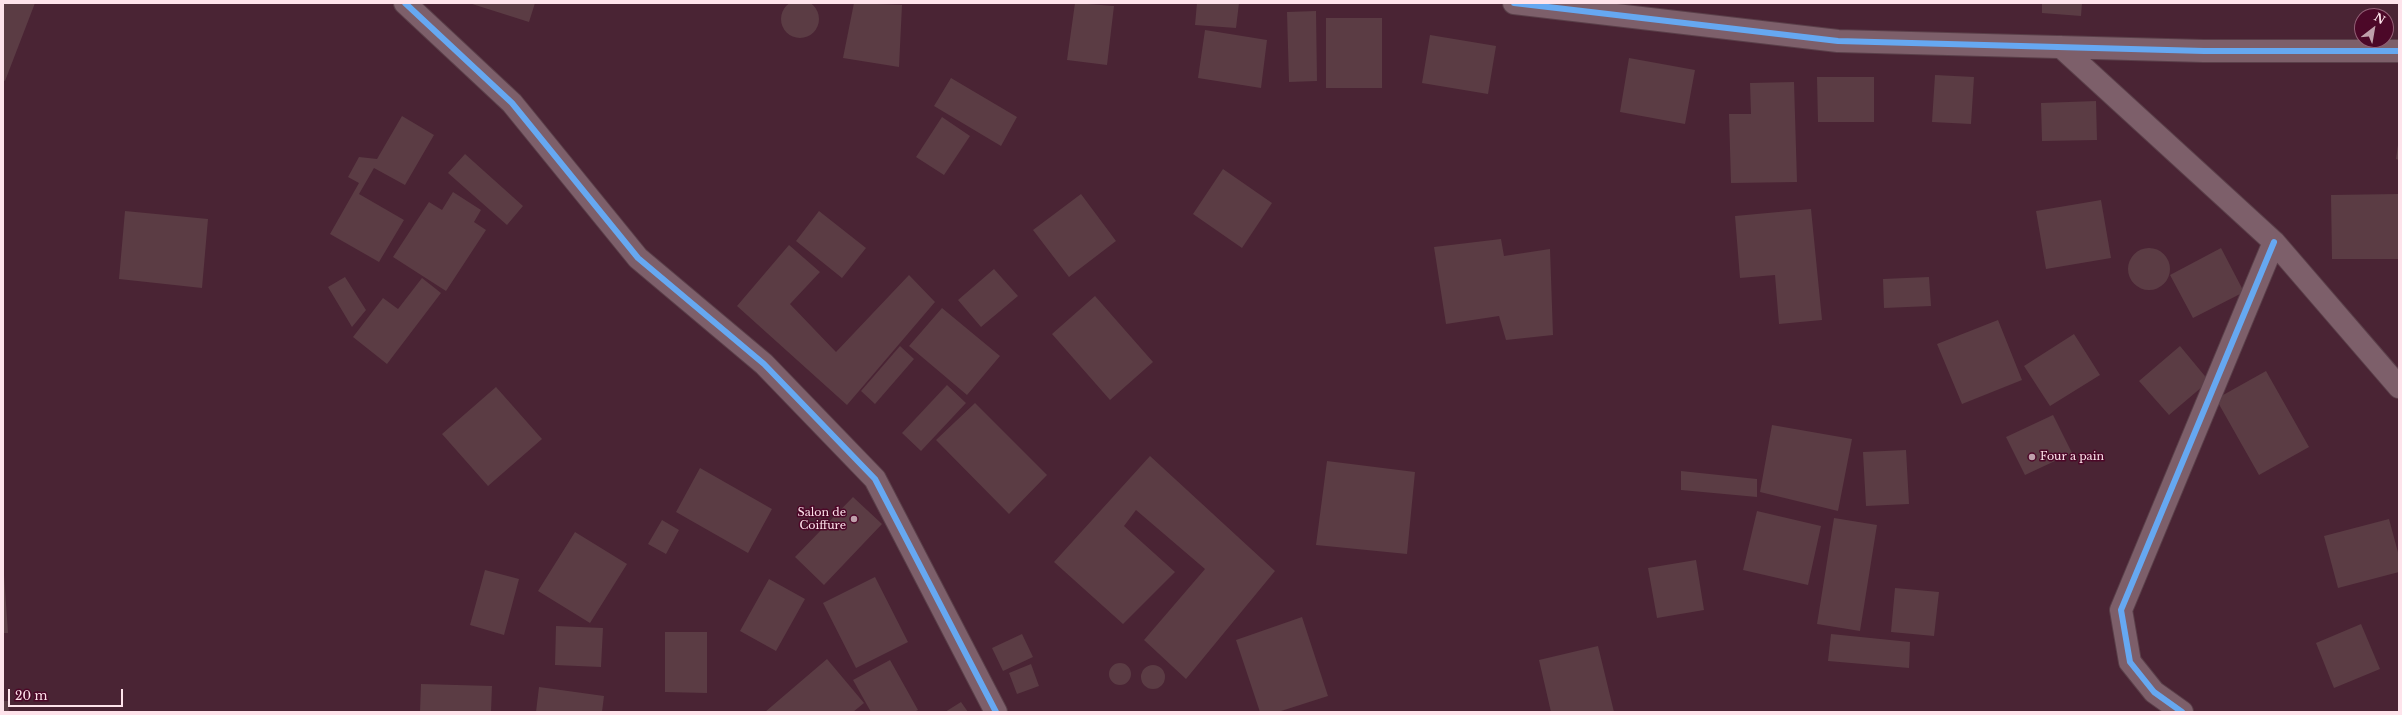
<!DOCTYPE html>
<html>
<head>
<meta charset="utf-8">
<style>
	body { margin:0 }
	#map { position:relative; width:2402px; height:715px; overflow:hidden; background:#4a2434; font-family:"Libre Baskerville",serif }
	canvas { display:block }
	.frame { position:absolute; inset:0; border:4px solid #fee3eb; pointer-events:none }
	.north { position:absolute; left:2354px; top:8px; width:40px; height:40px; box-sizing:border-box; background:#4c0828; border:1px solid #936076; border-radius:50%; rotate:31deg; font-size:11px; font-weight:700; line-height:16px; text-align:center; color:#fee3eb }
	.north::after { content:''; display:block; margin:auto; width:14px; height:18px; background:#bfa0ab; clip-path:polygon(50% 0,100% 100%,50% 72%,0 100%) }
	.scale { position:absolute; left:8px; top:689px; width:115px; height:18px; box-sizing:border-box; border:2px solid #fee3eb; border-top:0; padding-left:5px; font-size:12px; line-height:14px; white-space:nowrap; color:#fee3eb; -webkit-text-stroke:3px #4c0828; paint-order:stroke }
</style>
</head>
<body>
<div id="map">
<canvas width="2402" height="715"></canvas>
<div class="frame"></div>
<div class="north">N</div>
<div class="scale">20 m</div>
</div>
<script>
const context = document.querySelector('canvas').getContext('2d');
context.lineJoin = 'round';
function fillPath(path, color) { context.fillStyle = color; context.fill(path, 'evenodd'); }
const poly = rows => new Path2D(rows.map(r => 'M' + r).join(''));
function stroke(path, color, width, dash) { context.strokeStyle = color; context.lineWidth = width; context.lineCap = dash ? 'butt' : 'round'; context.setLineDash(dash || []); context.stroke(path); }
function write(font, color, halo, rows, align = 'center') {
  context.font = font + ' "Libre Baskerville",serif'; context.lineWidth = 3; context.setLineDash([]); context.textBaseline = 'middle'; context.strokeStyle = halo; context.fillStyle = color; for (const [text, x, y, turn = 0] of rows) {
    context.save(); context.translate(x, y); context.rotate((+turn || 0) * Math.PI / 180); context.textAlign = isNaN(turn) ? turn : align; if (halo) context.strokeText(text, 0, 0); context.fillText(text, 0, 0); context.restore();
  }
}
fillPath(poly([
	'781 19a19 19 0 1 1 38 0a19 19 0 1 1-38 0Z',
	[3,3,35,3,5,81,3,80],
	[469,3,535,3,529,22],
	[854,3,902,5,899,67,843,58],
	[1075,3,1114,6,1107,65,1067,60],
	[1197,3,1239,3,1236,28,1195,25],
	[2042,3,2082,3,2081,16,2042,13],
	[1316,11,1317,81,1289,82,1287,12],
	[1326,18,1382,18,1382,88,1326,88],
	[1205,30,1267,40,1261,88,1198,78],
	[1430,35,1496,46,1488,94,1422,83],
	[1629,58,1695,70,1685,124,1620,112],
	[1935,75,1974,77,1971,124,1932,122],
	[1817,77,1874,77,1874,122,1818,122],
	[951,78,1017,117,1001,146,934,106],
	[1794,82,1797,182,1731,183,1729,114,1751,114,1750,83],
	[2096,101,2097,140,2042,141,2041,103],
	[402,116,434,135,405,185,374,168,359,194,404,220,379,262,330,234,359,183,348,177,359,157,377,159],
	[942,117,970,136,944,175,916,157],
	[2398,145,2399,145,2399,160,2396,159],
	[465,154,523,206,507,225,448,173],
	[1223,169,1272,203,1242,248,1193,214],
	[453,192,481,210,474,222,486,230,446,291,393,257,429,202,442,210],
	[1081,194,1116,241,1069,277,1033,230],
	[2399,194,2399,259,2332,259,2331,195],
	[2101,200,2111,258,2046,269,2036,211],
	[1811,209,1822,320,1779,324,1775,275,1740,278,1735,216],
	[125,211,208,219,202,288,119,279],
	[819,211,866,248,842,278,796,241],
	[1501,239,1504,256,1550,249,1553,335,1506,340,1499,316,1446,324,1434,247],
	[789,245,820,272,790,304,836,352,909,275,935,302,847,405,737,306],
	'2128 269a21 21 0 1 1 42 0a21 21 0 1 1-42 0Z',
	[2221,248,2244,292,2193,318,2170,275],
	[994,269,1018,296,981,327,958,300],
	[345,277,366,310,352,327,328,287],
	[1929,277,1931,306,1884,308,1883,279],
	[422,278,441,293,387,364,353,337,383,298,398,309],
	[1095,296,1153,362,1110,400,1052,334],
	[942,308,1000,356,967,395,909,346],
	[1998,320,2022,380,1962,404,1937,344],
	[2074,334,2100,375,2050,406,2024,366],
	[900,346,914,359,875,404,861,391],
	[2180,346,2209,381,2169,415,2139,381],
	[2266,371,2309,447,2259,475,2216,399],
	[947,385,966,403,921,451,902,433],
	[496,387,542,439,488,486,442,434],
	[975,403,1047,475,1009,514,936,440],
	[2053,415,2072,453,2025,475,2006,437],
	[1772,425,1852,439,1838,511,1760,492],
	[1906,450,1909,504,1866,506,1863,452],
	[1150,456,1275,571,1186,679,1144,640,1205,569,1136,510,1124,526,1175,572,1123,624,1054,562],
	[1327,461,1415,472,1407,554,1316,545],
	[700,468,772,509,748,553,676,512],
	[1681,471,1757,479,1757,497,1681,490],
	[853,497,882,524,824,585,795,557],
	[1757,511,1821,526,1808,585,1743,570],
	[1834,518,1877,525,1860,631,1817,624],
	[2389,519,2399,556,2399,572,2338,588,2324,536],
	[662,520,679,530,666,554,648,544],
	[575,532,627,564,590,623,538,591],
	[3,560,8,633,3,633],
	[1696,560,1704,610,1657,618,1648,568],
	[485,570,519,579,504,635,470,625],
	[875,577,908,642,856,668,823,603],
	[769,579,805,599,776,651,740,631],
	[1895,588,1939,592,1934,636,1891,632],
	[1302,617,1328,696,1278,712,1260,712,1236,640],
	[2361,624,2380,669,2334,688,2316,643],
	[556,626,603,628,601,667,555,665],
	[665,632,707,632,707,693,665,692],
	[1022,634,1033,657,1003,671,992,648],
	[1831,634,1910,642,1909,668,1828,661],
	[1598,646,1614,712,1551,712,1539,660],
	[827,659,864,703,853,712,765,712],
	[890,660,918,710,914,712,871,712,853,680],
	'1109 674a11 11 0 1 1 22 0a11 11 0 1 1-22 0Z',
	[1031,664,1039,686,1017,694,1009,673],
	'1141 677a12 12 0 1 1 24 0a12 12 0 1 1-24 0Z',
	[421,684,492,686,491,712,420,712],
	[539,687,604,696,602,712,536,712],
	[3,701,8,701,9,712,3,712],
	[961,702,968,712,945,712]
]), '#5b3c44');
const street = poly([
	[405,3,512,103,638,258,764,364,875,479,996,712],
	[1514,3,1838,41,2204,51,2399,51],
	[2061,47,2274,242,2399,387],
	[2182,712,2154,692,2130,662,2121,610,2274,242]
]);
stroke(street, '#5a3f49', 24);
stroke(street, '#7d5f6a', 22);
stroke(poly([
	[405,3,512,103,638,258,764,364,875,479,996,712],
	[1514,3,1838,41,2204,51,2399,51],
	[2182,712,2154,692,2130,662,2121,610,2274,242]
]), '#66a8f1', 6);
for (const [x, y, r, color] of [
	[2032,457,4,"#bfa0ab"],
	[854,519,4,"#bfa0ab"]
]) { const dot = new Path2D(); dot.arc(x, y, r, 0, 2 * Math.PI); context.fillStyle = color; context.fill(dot); stroke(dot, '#4c0828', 1.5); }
write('11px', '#fee3eb', '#4c0828', [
	["Four a pain",2040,457],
	["Salon de",846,513,"right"],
	["Coiffure",846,526,"right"]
], 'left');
</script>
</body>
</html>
